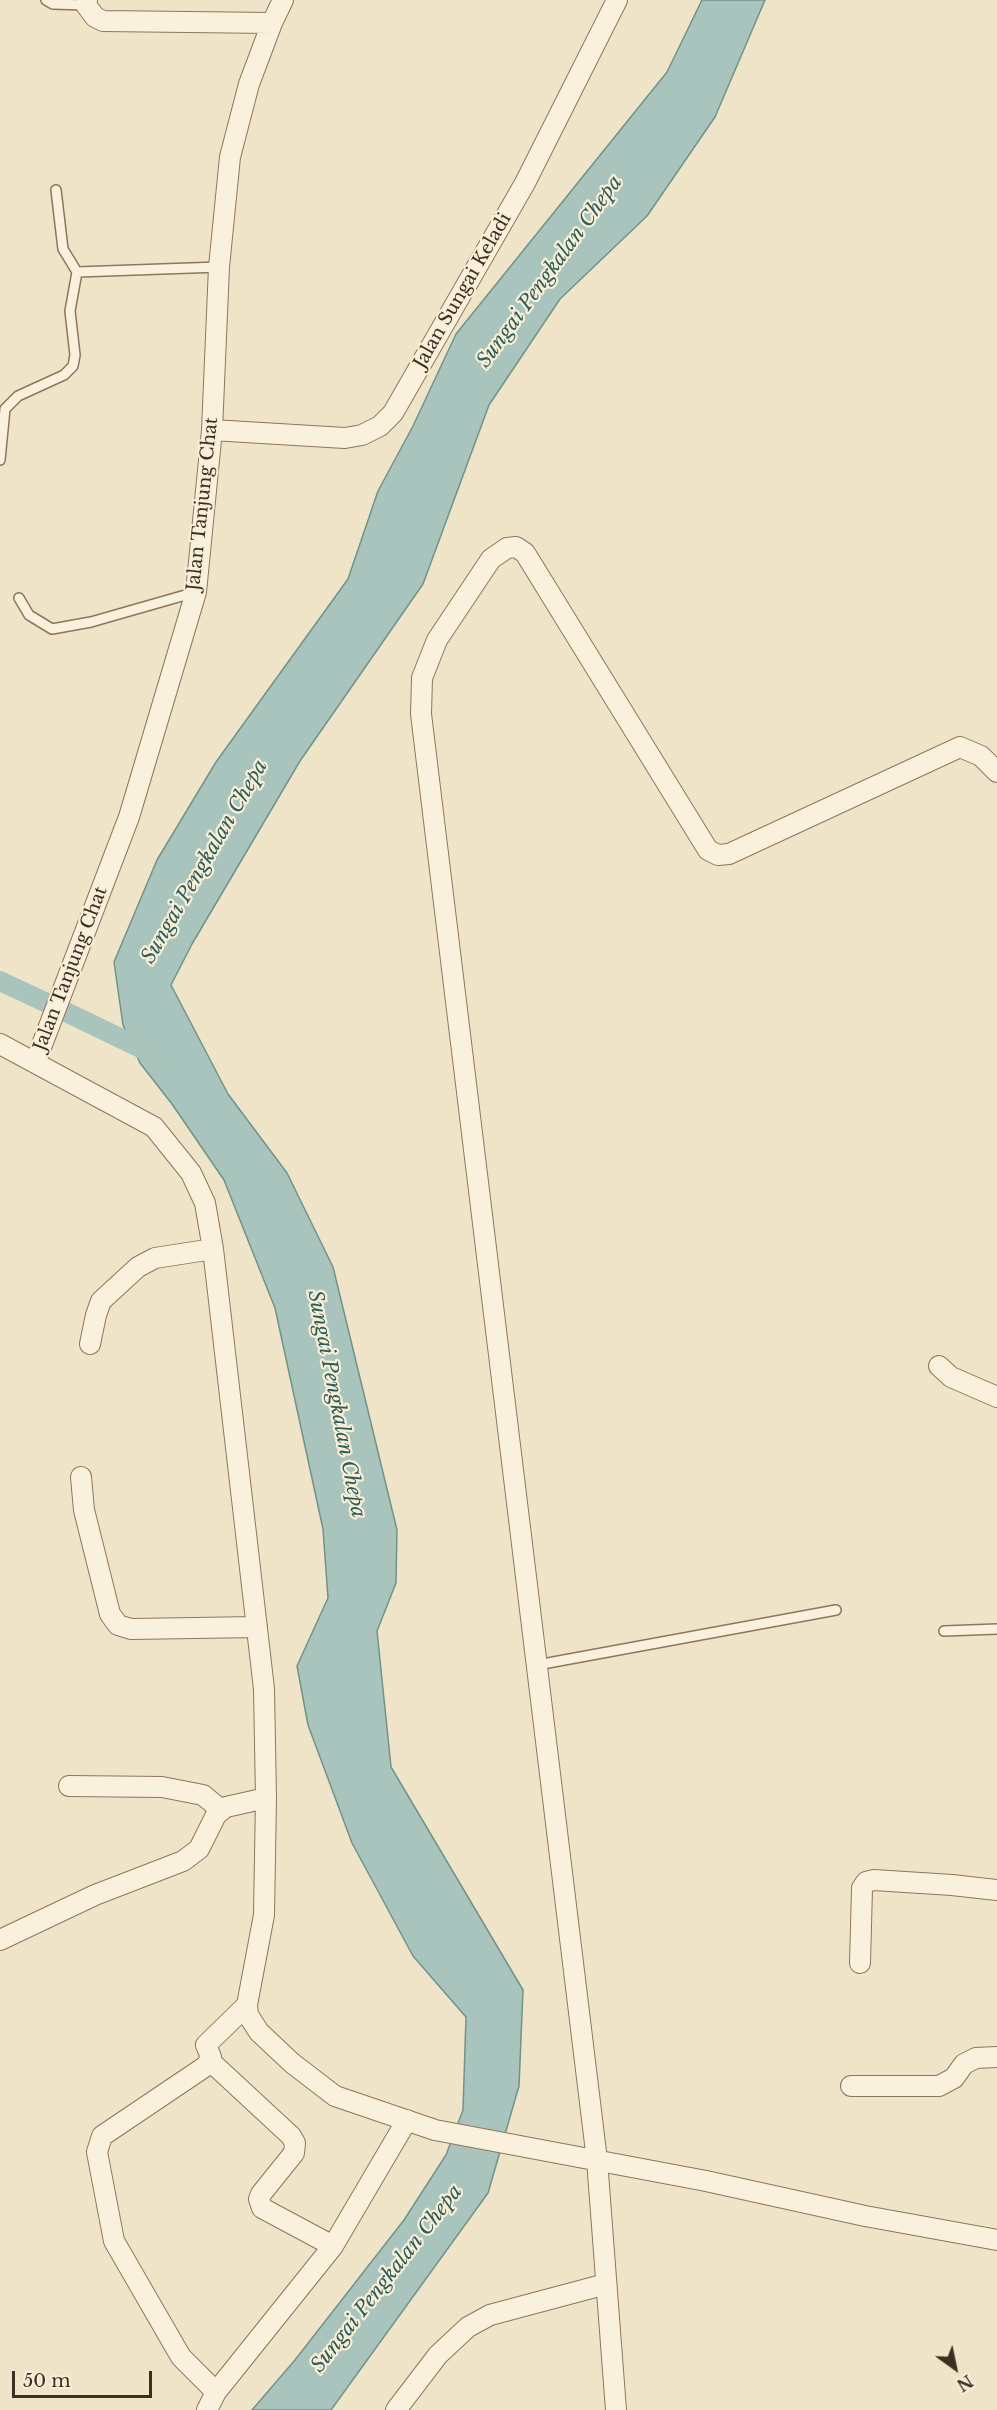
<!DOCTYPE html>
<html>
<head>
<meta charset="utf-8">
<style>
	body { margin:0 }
	#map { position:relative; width:997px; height:2410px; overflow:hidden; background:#f0e4c8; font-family:"Libre Baskerville",serif }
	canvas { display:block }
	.north { position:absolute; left:925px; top:2338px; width:60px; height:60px; -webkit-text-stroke:4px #f7eed8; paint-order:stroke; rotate:147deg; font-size:16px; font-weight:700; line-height:24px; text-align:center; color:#3d2e20 }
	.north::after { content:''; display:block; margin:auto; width:21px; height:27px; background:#3d2e20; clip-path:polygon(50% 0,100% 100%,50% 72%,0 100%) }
	.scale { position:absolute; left:12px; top:2371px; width:140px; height:27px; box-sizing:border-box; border:3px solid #3d2e20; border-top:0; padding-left:8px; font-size:18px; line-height:21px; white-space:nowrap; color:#3d2e20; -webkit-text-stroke:4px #f7eed8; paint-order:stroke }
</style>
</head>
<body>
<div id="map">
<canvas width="997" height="2410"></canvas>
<div class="north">N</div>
<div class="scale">50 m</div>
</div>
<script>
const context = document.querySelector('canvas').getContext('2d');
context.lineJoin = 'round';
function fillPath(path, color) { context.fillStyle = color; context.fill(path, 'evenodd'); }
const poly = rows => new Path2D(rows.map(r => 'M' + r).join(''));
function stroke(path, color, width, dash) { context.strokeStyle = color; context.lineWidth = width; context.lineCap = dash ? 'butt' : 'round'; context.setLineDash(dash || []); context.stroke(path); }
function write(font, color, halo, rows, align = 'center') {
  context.font = font + ' "Libre Baskerville",serif'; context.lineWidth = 4.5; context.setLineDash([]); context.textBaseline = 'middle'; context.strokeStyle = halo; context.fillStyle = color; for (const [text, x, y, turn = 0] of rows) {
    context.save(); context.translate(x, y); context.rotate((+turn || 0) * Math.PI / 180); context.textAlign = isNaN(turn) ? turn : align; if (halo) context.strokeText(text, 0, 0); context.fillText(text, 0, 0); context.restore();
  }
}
const water = poly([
	[702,0,765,0,715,117,647,216,560,299,489,405,423,584,300,761,192,944,171,985,228,1094,287,1173,333,1267,397,1530,396,1583,377,1631,391,1767,523,1990,519,2086,488,2193,331,2410,252,2410,295,2360,404,2220,446,2155,463,2110,466,2017,413,1956,352,1843,308,1725,297,1666,328,1598,323,1529,275,1308,224,1180,172,1104,140,1063,123,1025,114,962,157,860,216,762,348,579,378,491,413,426,456,334,667,72,702,0]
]);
fillPath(water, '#a9c4bc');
stroke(water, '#6f938a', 1.5);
stroke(poly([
	[0,981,47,1003],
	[66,1012,153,1054]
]), '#a9c4bc', 20);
const service = poly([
	[46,0,53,4,86,5],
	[56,190,63,249,77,272,219,267],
	[0,460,5,409,18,396,64,375,73,366,75,355,70,311,77,272],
	[19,598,29,615,52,629,91,622,196,592],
	[944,1631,997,1629],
	[537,1665,836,1610]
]);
const minor = poly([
	[87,0,86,5,95,17,103,21,272,23],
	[212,430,345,438,362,435,380,426,393,413,525,183,617,0],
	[0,1044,154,1127,191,1173,205,1203,213,1249,264,1689,266,1798,264,1915,247,2005,248,2015,259,2032,292,2063,335,2096,435,2130,706,2181,865,2216,997,2240],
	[35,1063,129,817,196,592,212,430,219,267,230,157,249,84,272,23,283,0],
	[90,1344,96,1315,101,1301,138,1267,155,1258,213,1249],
	[939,1366,951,1377,997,1397],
	[81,1477,84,1510,110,1614,118,1625,131,1629,257,1627],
	[69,1786,162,1787,203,1795,221,1810],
	[0,1940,95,1895,183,1861,199,1849,216,1815,226,1807,266,1798],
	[860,1963,862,1888,866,1882,874,1880,952,1885,997,1890],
	[209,2060,291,2136,295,2143,294,2153,261,2194,259,2199,262,2208,333,2246],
	[851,2086,939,2086,954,2078,964,2064,976,2058,997,2057],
	[216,2392,181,2357,114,2241,97,2152,102,2136,206,2066,211,2057,206,2045,247,2005],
	[207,2410,216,2392,333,2246,407,2120],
	[396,2410,438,2355,468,2327,490,2315,606,2284],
	[616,2410,597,2160,421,714,422,678,437,640,491,559,507,548,516,547,525,553,708,850,718,855,729,854,960,747,981,756,997,772]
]);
stroke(service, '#8d765c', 12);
stroke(minor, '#8d765c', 22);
stroke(service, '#faf1dc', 9);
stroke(minor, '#faf1dc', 20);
write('18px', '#3d2e20', '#f7eed8', [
	["Jalan Sungai Keladi",463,291,-60],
	["Jalan Tanjung Chat",203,504,-84],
	["Jalan Tanjung Chat",71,969,-69]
]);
write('italic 20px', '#2f5d5a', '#f7eed8', [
	["Sungai Pengkalan Chepa",550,272,-54],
	["Sungai Pengkalan Chepa",205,862,-60],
	["Sungai Pengkalan Chepa",336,1404,79],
	["Sungai Pengkalan Chepa",387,2279,-52]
]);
</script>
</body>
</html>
